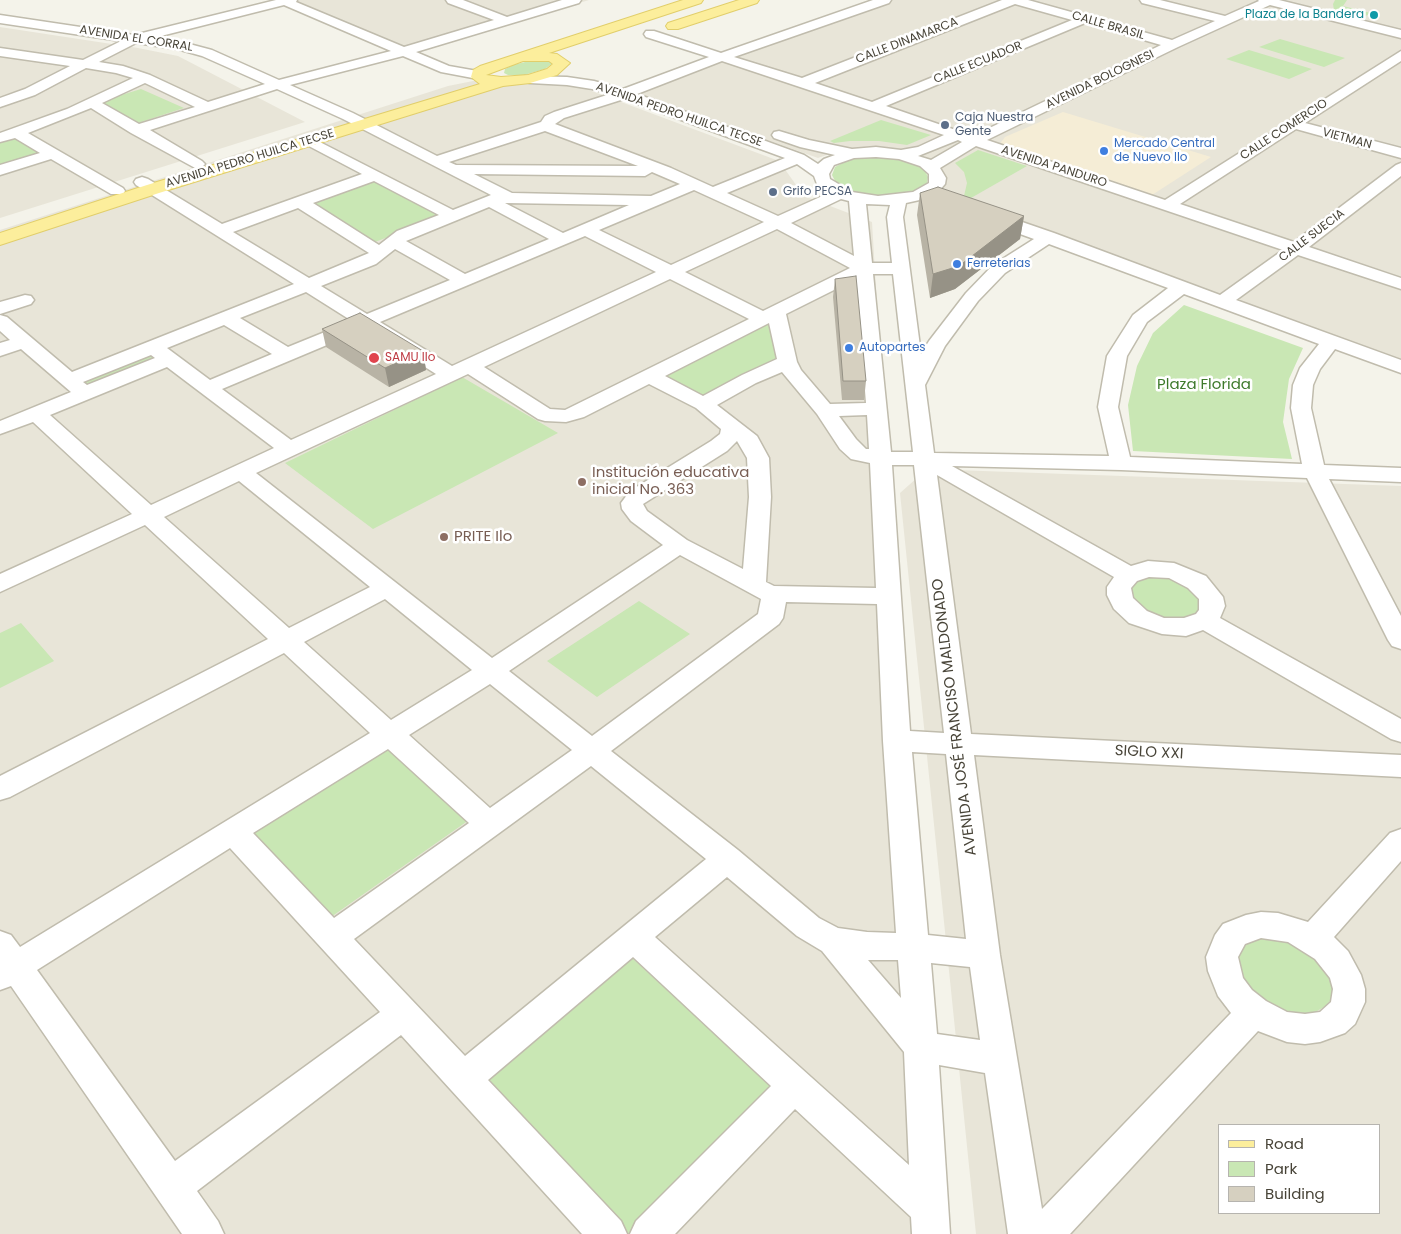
<!DOCTYPE html>
<html>
<head>
<meta charset="utf-8">
<style>
	body { margin:0 }
	#map { position:relative; width:1401px; height:1234px; overflow:hidden; background:#f4f3ea; font-family:Poppins,sans-serif }
	canvas { display:block }
	.legend { position:absolute; left:1218px; top:1124px; width:162px; height:90px; box-sizing:border-box; background:#fff; border:1px solid #b6b4af; margin:0; padding:6px 9px; list-style:none; font-size:15px; color:#484438 }
	.legend li { display:flex; align-items:center; gap:10px; height:25px }
	.legend b { width:25px; border:1px solid #b6b4af }
</style>
</head>
<body>
<div id="map">
<canvas width="1401" height="1234"></canvas>
<ul class="legend">
<li><b style="height:6px;background:#fcee9c"></b>Road</li>
<li><b style="height:14px;background:#c9e7b4"></b>Park</li>
<li><b style="height:14px;background:#d6d0c0"></b>Building</li>
</ul>
</div>
<script>
const context = document.querySelector('canvas').getContext('2d');
context.lineJoin = 'round';
function fillPath(path, color) { context.fillStyle = color; context.fill(path, 'evenodd'); }
const poly = rows => new Path2D(rows.map(r => 'M' + r).join(''));
function stroke(path, color, width, dash) { context.strokeStyle = color; context.lineWidth = width; context.lineCap = dash ? 'butt' : 'round'; context.setLineDash(dash || []); context.stroke(path); }
function write(font, color, halo, rows, align = 'center') {
  context.font = font + ' Poppins,sans-serif'; context.lineWidth = 5; context.setLineDash([]); context.textBaseline = 'middle'; context.strokeStyle = halo; context.fillStyle = color; for (const [text, x, y, turn = 0] of rows) {
    context.save(); context.translate(x, y); context.rotate((+turn || 0) * Math.PI / 180); context.textAlign = isNaN(turn) ? turn : align; if (halo) context.strokeText(text, 0, 0); context.fillText(text, 0, 0); context.restore();
  }
}
fillPath(poly([
	[288,0,589,0,416,53],
	[881,0,1401,0,1401,370,930,198,935,184,916,161,894,154,846,148,818,158,632,92],
	[0,27,138,48,178,56,305,122,0,218],
	[522,76,565,81,779,161,804,196,872,222,933,1234,0,1234,0,230,448,86,493,77],
	[927,469,1401,486,1401,1234,976,1234,900,493],
	[1220,1125,1380,1125,1380,1213,1220,1213]
]), '#e8e5d8');
fillPath(poly([
	[1063,112,1211,157,1152,195,999,145,1005,137]
]), '#f5edd6');
fillPath(poly([
	[1335,0,1347,0,1343,6,1371,13,1362,18,1334,10,1333,4],
	[1280,39,1345,58,1324,67,1259,47],
	[1249,50,1312,69,1289,79,1226,59],
	[533,60,549,60,553,63,545,69,524,75,508,75,504,73,505,69,513,65],
	[141,89,184,108,138,123,95,103],
	[881,120,931,135,907,145,879,141,850,141,834,143,830,141],
	[16,135,48,154,0,169,0,140],
	[978,150,1027,166,971,198,964,196,967,183,964,172,955,163],
	[867,157,894,158,915,164,924,169,928,177,927,184,914,192,883,197,852,192,836,183,832,175,835,167,848,160],
	[372,179,443,216,375,242,308,202],
	[1184,305,1303,348,1289,379,1283,422,1292,459,1133,451,1128,405,1137,366,1153,333],
	[778,324,777,361,706,395,694,395,662,377,761,325],
	[152,354,156,359,85,386,82,382],
	[462,377,558,433,373,529,285,463],
	[1153,576,1165,576,1186,584,1199,597,1201,604,1198,611,1192,616,1184,619,1173,621,1151,616,1133,603,1130,588,1135,582],
	[639,601,690,634,597,697,547,661],
	[21,623,54,661,0,688,0,633],
	[388,746,469,820,331,917,250,832],
	[1284,936,1324,960,1334,985,1333,997,1326,1006,1315,1012,1301,1014,1285,1011,1270,1005,1256,995,1245,982,1240,969,1239,956,1244,946,1255,938],
	[632,958,774,1087,630,1234,626,1234,486,1078]
]), '#c9e7b4');
const minor = poly([
	[276,0,297,0,296,2,404,47,494,20,448,3,446,0,463,0,507,17,562,0,581,0,579,3,416,52,449,66,483,72,485,75,483,78,478,79,441,72,403,56,290,85,353,113,437,156,541,122,545,116,554,112,610,94,592,89,567,85,530,83,525,82,523,79,525,76,567,77,594,81,623,89,709,57,646,37,644,34,646,31,654,31,721,53,873,0,891,0,889,3,734,57,802,78,1002,0,1028,0,1172,40,1215,21,1142,3,1140,0,1160,0,1225,16,1259,1,1258,0,1279,0,1401,30,1401,38,1270,5,1178,47,987,140,1165,200,1401,51,1401,61,1305,123,1401,148,1401,158,1296,129,1180,204,1294,242,1396,165,1401,163,1401,176,1309,247,1401,278,1401,289,1298,255,1236,300,1401,360,1401,373,1335,349,1320,369,1313,385,1311,408,1324,465,1401,468,1401,482,1329,479,1401,616,1401,649,1392,646,1388,640,1307,478,1121,470,952,466,1131,566,1148,561,1174,563,1206,576,1223,597,1225,606,1220,618,1401,719,1401,742,1391,739,1203,630,1186,636,1162,634,1129,623,1114,609,1107,595,1107,587,1114,577,937,475,971,734,1401,755,1401,777,974,755,1000,955,1042,1209,1231,1013,1218,996,1208,971,1206,957,1215,935,1223,924,1246,915,1261,912,1278,913,1308,922,1390,833,1401,829,1401,861,1334,937,1348,951,1361,975,1365,989,1365,1002,1355,1024,1345,1033,1320,1042,1305,1044,1287,1042,1258,1031,1070,1234,1008,1234,985,1073,939,1065,950,1234,912,1234,911,1217,795,1109,675,1234,630,1234,636,1221,771,1086,633,957,488,1080,621,1221,627,1234,582,1234,401,1035,197,1191,218,1221,224,1234,182,1234,11,986,0,990,0,931,11,935,20,947,370,733,284,653,10,797,0,800,0,776,268,639,145,525,0,592,0,574,132,514,33,422,0,434,0,421,71,392,21,349,0,356,0,343,10,340,0,331,0,315,7,317,72,372,294,284,136,185,134,182,136,179,142,177,148,179,222,224,362,174,305,144,303,141,305,138,310,137,453,210,491,195,343,119,277,89,150,130,202,161,205,164,202,167,197,169,131,133,91,108,28,133,123,188,125,191,123,194,111,194,51,159,0,175,0,165,40,153,15,138,0,142,0,133,67,109,133,78,116,73,86,68,35,95,0,107,0,98,25,89,70,66,0,56,0,48,83,60,121,41,0,23,0,15,134,35,276,0],
	[1015,4,1072,20,872,102,815,83,1015,4],
	[284,5,391,51,279,80,212,50,178,41,153,38,284,5],
	[1085,23,1161,45,973,136,886,106,1085,23],
	[136,43,177,49,202,56,265,84,208,102,150,75,123,66,99,62,136,43],
	[722,61,944,135,918,147,901,150,876,147,852,149,809,140,779,131,774,132,772,135,774,138,800,147,835,155,824,159,818,164,804,155,637,94,722,61],
	[145,83,195,107,139,124,102,103,145,83],
	[624,99,785,158,713,187,671,168,555,124,564,118,624,99],
	[545,131,638,166,456,165,449,162,545,131],
	[958,140,962,142,931,160,918,156,958,140],
	[976,146,1283,250,1220,295,1054,233,996,213,984,213,982,217,984,221,1034,239,993,265,966,293,929,341,921,354,903,217,906,203,924,199,938,192,945,184,946,178,940,168,976,146],
	[876,157,899,159,920,166,929,174,929,183,913,192,878,196,852,192,830,179,829,174,834,165,854,158,876,157],
	[797,164,814,176,817,184,829,193,778,216,727,193,797,164],
	[652,172,680,184,651,196,512,193,474,174,645,176,652,172],
	[374,181,439,215,397,231,379,245,313,203,374,181],
	[694,190,764,222,671,265,599,230,694,190],
	[841,199,849,201,854,256,791,223,841,199],
	[505,203,629,205,563,233,505,203],
	[866,204,890,205,887,217,892,263,872,263,866,204],
	[489,207,549,239,465,274,406,241,489,207],
	[298,208,369,253,309,278,233,232,298,208],
	[777,229,850,268,763,311,685,272,777,229],
	[585,236,656,272,452,366,380,322,585,236],
	[1049,244,1168,288,1133,315,1107,356,1098,407,1109,456,934,453,925,385,945,346,978,301,1005,273,1049,244],
	[395,249,450,280,367,314,321,286,376,264,395,249],
	[873,274,893,274,913,452,891,452,873,274],
	[670,279,749,319,565,410,550,409,484,367,670,279],
	[856,279,866,403,830,404,801,370,797,362,786,314,856,279],
	[306,292,352,321,288,347,240,318,306,292],
	[1184,294,1319,344,1300,368,1293,385,1291,408,1302,464,1130,457,1118,407,1127,356,1147,322,1184,294],
	[769,323,777,359,742,375,703,396,665,376,769,323],
	[224,325,272,354,210,380,167,348,224,325],
	[365,329,436,374,291,440,222,389,365,329],
	[151,355,155,358,87,385,83,382,151,355],
	[167,367,274,448,151,505,50,415,167,367],
	[782,372,817,414,840,449,851,459,870,463,876,588,774,586,766,582,771,497,769,458,757,436,717,405,756,383,782,372],
	[468,374,538,419,545,421,566,422,584,417,649,384,696,408,721,429,720,434,711,441,630,491,621,503,622,509,631,521,663,545,492,658,256,473,468,374],
	[867,415,869,449,866,449,856,439,839,416,867,415],
	[737,441,747,458,749,497,743,569,687,540,647,511,643,504,727,451,737,441],
	[892,465,914,465,944,733,910,731,892,465],
	[239,481,370,587,289,628,164,517,239,481],
	[680,555,761,599,758,614,592,736,509,671,680,555],
	[1149,577,1169,578,1188,588,1199,599,1199,610,1196,614,1184,618,1164,618,1147,611,1133,598,1131,588,1137,581,1149,577],
	[385,599,472,670,391,720,304,642,385,599],
	[786,602,877,604,883,741,896,933,867,932,838,928,819,918,738,850,611,751,779,624,783,618,786,602],
	[490,684,572,750,490,808,409,735,490,684],
	[388,749,469,823,334,918,253,833,388,749],
	[912,752,946,754,966,939,928,935,912,752],
	[591,766,706,859,465,1056,354,939,591,766],
	[230,848,380,1012,175,1161,37,970,230,848],
	[727,877,797,936,822,951,904,1052,909,1165,655,937,727,877],
	[1261,938,1288,942,1315,959,1330,978,1333,989,1331,1002,1320,1012,1305,1014,1287,1012,1266,1001,1252,990,1243,978,1238,957,1245,944,1261,938],
	[868,960,898,960,901,998,868,960],
	[931,963,970,967,980,1040,937,1034,931,963],
	[25,295,31,296,34,300,31,304,0,314,0,302,25,295]
]);
const major = poly([
	[683,0,703,0,701,3,549,53,557,54,570,63,557,75,530,83,503,86,159,193,0,245,0,233,147,185,480,84,471,77,473,70,480,66,683,0],
	[523,61,549,61,553,64,547,69,528,75,501,77,486,75,523,61],
	[739,0,759,0,757,3,678,29,668,29,666,26,668,23,739,0]
]);
stroke(minor, '#c0bcad', 3);
stroke(major, '#e1ce6b', 2);
fillPath(minor, '#fff');
fillPath(major, '#fcee9c');
fillPath(poly([
	[920,193,1024,216,1020,239,955,289,930,298,917,215],
	[835,279,866,381,864,400,842,400,833,297],
	[322,329,423,351,426,370,389,387,326,347]
]), '#b8b3a5');
fillPath(poly([
	[1024,216,1020,239,955,289,930,298,933,274],
	[423,351,426,370,389,387,385,368]
]), '#969286');
const building = poly([
	[938,187,1024,216,959,266,933,274,920,193,938,187],
	[856,276,866,381,843,381,835,279,856,276],
	[360,313,423,351,385,368,322,329,360,313]
]);
fillPath(building, '#d6d0c0');
stroke(building, '#969286', 1);
for (const [x, y, r, color] of [
	[1374,15,5,"#0f9aa8"],
	[945,125,5,"#5c6f8a"],
	[1104,151,5,"#3f7fe0"],
	[773,192,5,"#5c6f8a"],
	[957,264,5,"#3f7fe0"],
	[849,348,5,"#3f7fe0"],
	[374,358,6,"#e0444e"],
	[582,482,5,"#8d6e63"],
	[444,537,5,"#8d6e63"]
]) { const dot = new Path2D(); dot.arc(x, y, r, 0, 2 * Math.PI); context.fillStyle = color; context.fill(dot); stroke(dot, '#fff', 2); }
write('12px', '#0d838f', '#fff', [
	["Plaza de la Bandera",1364,15]
], 'right');
write('12px', '#484438', '#fff', [
	["CALLE BRASIL",1108,26,16],
	["AVENIDA EL CORRAL",136,39,9],
	["CALLE DINAMARCA",907,41,-21],
	["CALLE ECUADOR",978,63,-22],
	["AVENIDA BOLOGNESI",1100,80,-26],
	["AVENIDA PEDRO HUILCA TECSE",679,115,19],
	["CALLE COMERCIO",1284,130,-33],
	["VIETMAN",1347,139,15],
	["AVENIDA PEDRO HUILCA TECSE",250,159,-17],
	["AVENIDA PANDURO",1054,167,18],
	["CALLE SUECIA",1312,236,-37]
]);
write('12px', '#4e5e75', '#fff', [
	["Caja Nuestra",955,118],
	["Gente",955,132],
	["Grifo PECSA",783,192]
], 'left');
write('12px', '#366cbe', '#fff', [
	["Mercado Central",1114,144],
	["de Nuevo Ilo",1114,158],
	["Ferreterias",967,264],
	["Autopartes",859,348]
], 'left');
write('12px', '#be3a42', '#fff', [
	["SAMU Ilo",385,358]
], 'left');
write('15px', '#3e7a2c', '#fff', [
	["Plaza Florida",1204,385]
]);
write('15px', '#785e54', '#fff', [
	["Institución educativa",592,473],
	["inicial No. 363",592,490],
	["PRITE Ilo",454,537]
], 'left');
write('15px', '#484438', '#fff', [
	["AVENIDA JOSÉ FRANCISO MALDONADO",955,717,-97],
	["SIGLO XXI",1149,753,3]
]);
</script>
</body>
</html>
